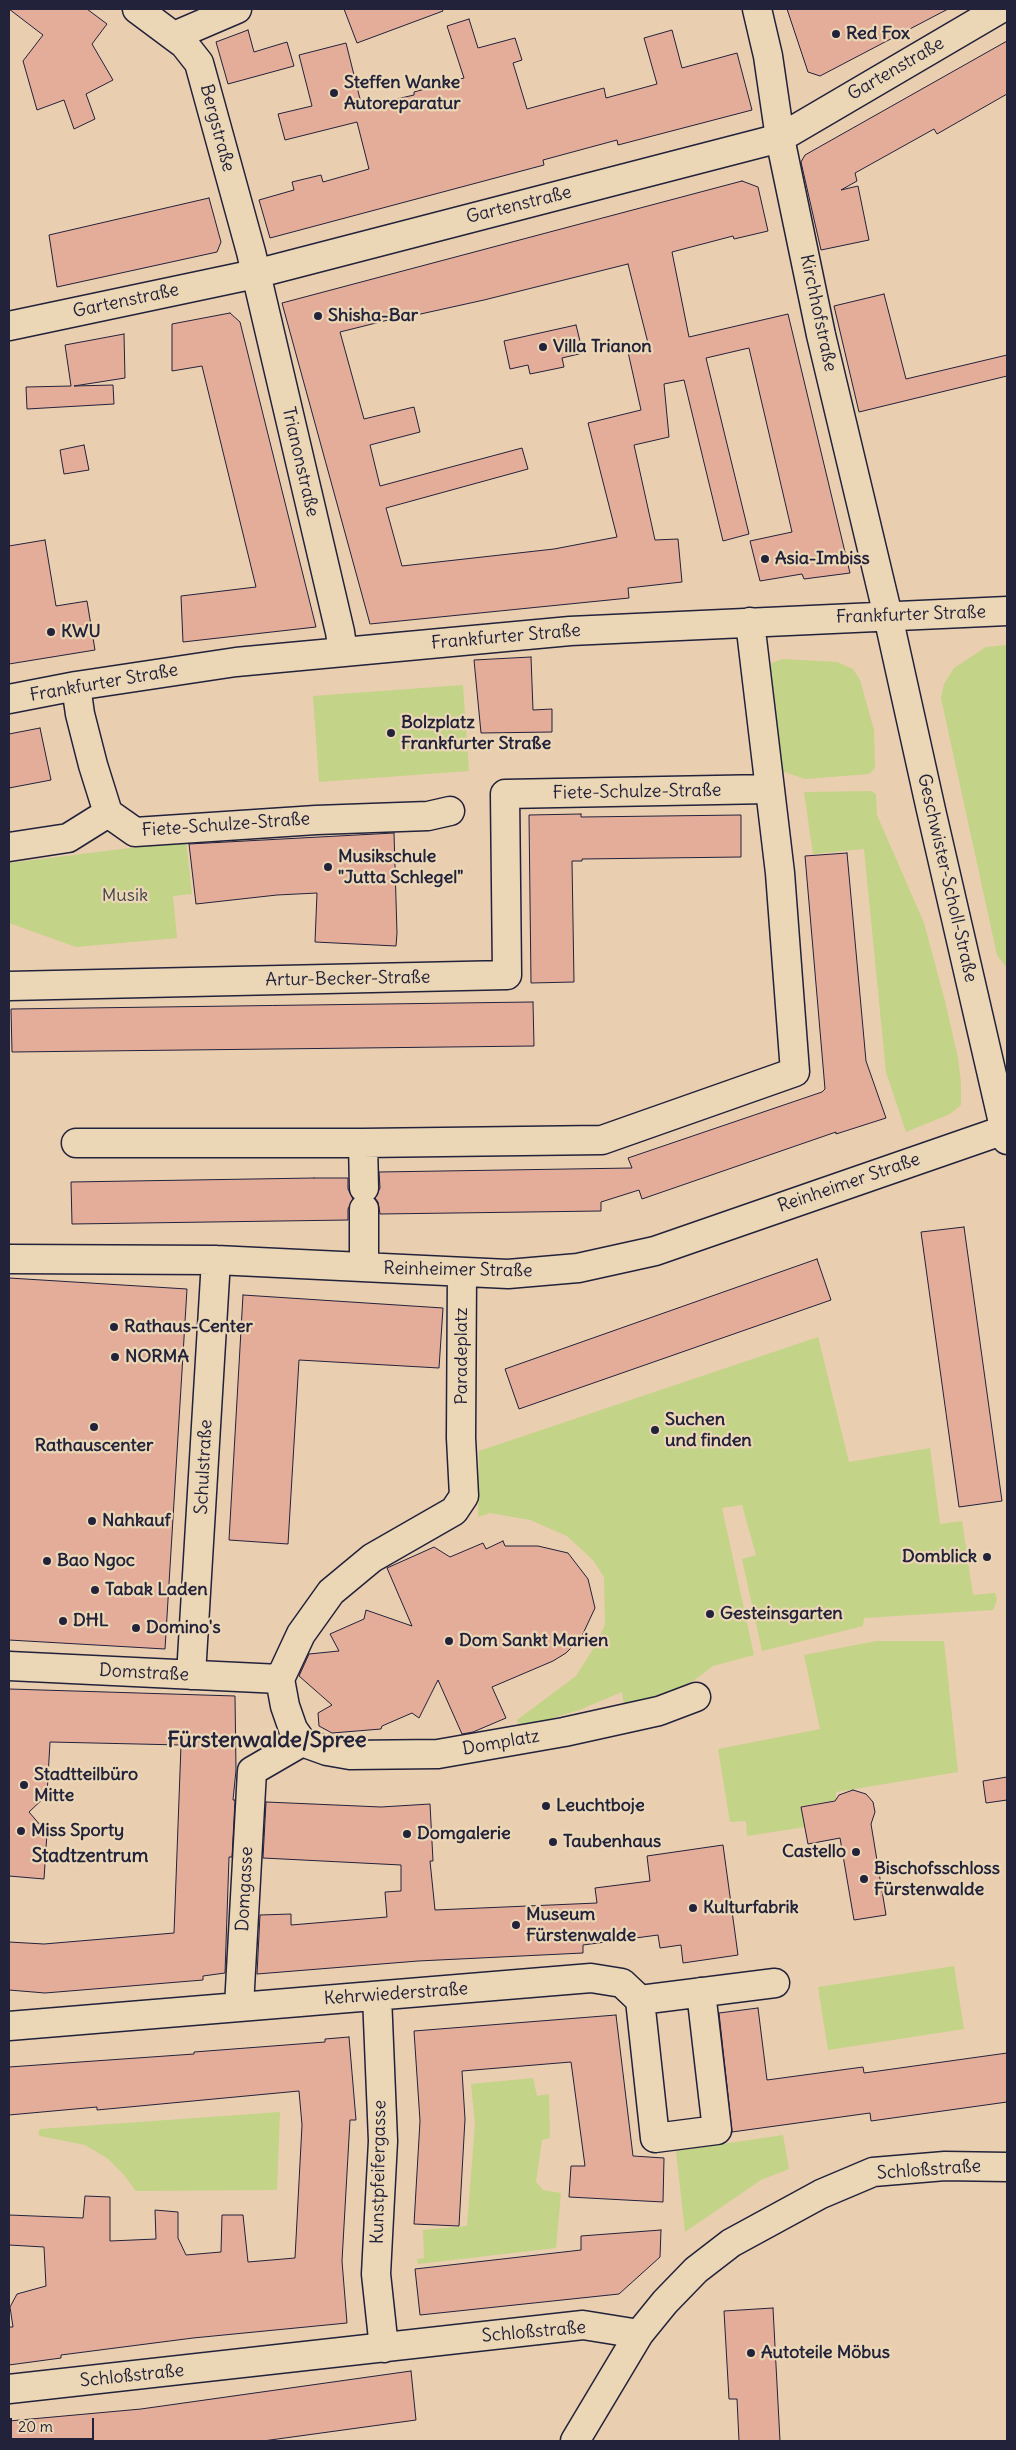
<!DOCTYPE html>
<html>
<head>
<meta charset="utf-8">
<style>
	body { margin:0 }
	#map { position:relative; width:1016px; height:2450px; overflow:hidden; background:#eaceb0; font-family:Delius,sans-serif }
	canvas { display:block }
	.frame { position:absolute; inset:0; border:10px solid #22223b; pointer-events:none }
	.scale { position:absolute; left:10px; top:2418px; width:84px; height:22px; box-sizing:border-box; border:2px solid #22223b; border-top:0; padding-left:6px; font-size:15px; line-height:18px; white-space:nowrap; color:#22223b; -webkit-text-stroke:4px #ebd6b5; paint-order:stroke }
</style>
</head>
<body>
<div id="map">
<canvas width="1016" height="2450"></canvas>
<div class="frame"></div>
<div class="scale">20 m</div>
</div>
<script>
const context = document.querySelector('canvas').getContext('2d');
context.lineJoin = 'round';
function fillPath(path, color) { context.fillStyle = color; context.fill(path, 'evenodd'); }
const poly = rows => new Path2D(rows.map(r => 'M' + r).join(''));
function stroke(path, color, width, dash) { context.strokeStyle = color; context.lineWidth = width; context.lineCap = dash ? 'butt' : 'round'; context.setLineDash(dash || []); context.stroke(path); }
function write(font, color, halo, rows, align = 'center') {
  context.font = font + ' Delius,sans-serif'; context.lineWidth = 4.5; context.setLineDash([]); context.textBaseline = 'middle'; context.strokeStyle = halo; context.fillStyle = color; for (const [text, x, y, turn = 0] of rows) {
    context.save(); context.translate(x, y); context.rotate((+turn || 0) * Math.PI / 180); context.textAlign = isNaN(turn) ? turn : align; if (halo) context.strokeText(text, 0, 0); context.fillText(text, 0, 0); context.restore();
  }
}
fillPath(poly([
	[1007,645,1007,968,997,955,941,698,944,684,954,668,986,647],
	[783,659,837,662,853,669,860,680,874,730,875,768,869,774,805,779,779,770,766,668,774,662],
	[463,685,469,771,319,782,313,696],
	[871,791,876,794,877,815,924,923,945,1001,958,1058,961,1083,961,1105,950,1114,906,1132,886,1072,864,849,813,854,804,792],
	[186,841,192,894,173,896,177,938,76,947,9,923,9,863],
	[818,1337,849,1462,930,1448,940,1524,962,1521,973,1595,995,1593,997,1600,993,1610,864,1618,863,1626,762,1651,742,1559,756,1555,742,1505,722,1508,754,1655,713,1666,693,1681,659,1698,624,1706,622,1692,579,1710,521,1728,517,1720,576,1676,593,1649,605,1625,604,1577,593,1560,567,1536,530,1520,490,1513,478,1517,479,1451],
	[876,1641,944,1641,958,1772,836,1792,836,1800,801,1806,805,1827,747,1836,746,1821,730,1822,718,1749,820,1729,804,1655],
	[954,1966,964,2029,828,2050,818,1987],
	[533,2078,537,2096,549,2094,550,2138,542,2140,536,2182,543,2190,561,2193,556,2248,418,2264,417,2259,424,2258,423,2230,467,2226,475,2124,471,2084],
	[280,2112,277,2190,136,2191,124,2175,107,2158,85,2145,40,2136,38,2133,40,2129],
	[783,2135,789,2169,761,2180,685,2232,676,2151]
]), '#c3d387');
const building = poly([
	[9,9,87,9,107,24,92,44,113,80,86,94,95,119,74,129,64,100,37,110,23,61,43,35,9,9],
	[344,9,442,9,443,11,357,43,344,9],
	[787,9,948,9,820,76,808,72,787,9],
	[469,19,478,48,515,38,522,60,513,63,527,109,604,88,606,98,657,84,644,38,672,30,682,68,737,53,752,110,618,145,617,140,543,160,544,165,270,238,259,200,294,190,292,182,321,175,323,182,369,169,357,122,285,140,278,114,312,106,299,55,346,43,362,107,414,95,414,92,464,78,447,26,469,19],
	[248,30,254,52,287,42,294,66,228,84,216,42,248,30],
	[1007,41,1007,94,937,134,934,129,855,173,857,181,841,190,858,186,869,240,821,250,801,162,805,155,1007,41],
	[742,181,758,187,768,231,734,239,733,236,672,252,689,337,788,314,850,573,804,579,802,574,760,581,750,541,792,532,749,348,706,358,749,534,723,541,684,380,664,384,669,437,634,445,655,540,678,539,682,582,628,588,629,598,370,624,282,303,742,181],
	[628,264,649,347,628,352,641,410,588,423,617,537,554,549,402,566,386,508,528,469,522,448,380,486,370,445,420,432,414,407,364,419,340,332,416,313,416,315,484,300,628,264],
	[209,198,221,242,217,252,57,287,49,235,209,198],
	[884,294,906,379,1007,355,1007,376,859,412,834,306,884,294],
	[230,313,240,322,316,627,183,642,181,596,256,587,202,366,172,371,172,324,230,313],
	[576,325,583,353,562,358,564,367,530,374,528,365,510,369,504,341,576,325],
	[124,334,125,378,74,386,113,385,114,404,27,409,26,387,71,386,65,345,124,334],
	[84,445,89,470,64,474,60,450,84,445],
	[45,540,56,606,87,601,95,650,9,664,9,546,45,540],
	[531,657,533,710,552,709,552,732,481,733,474,660,531,657],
	[40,728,51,780,9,788,9,734,40,728],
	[581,814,581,817,741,815,741,857,582,859,582,861,572,861,574,982,531,983,529,815,581,814],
	[394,833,397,933,396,946,315,942,317,893,277,895,196,904,189,844,394,833],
	[847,853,866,1061,886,1118,836,1134,836,1132,642,1199,639,1190,601,1202,601,1211,380,1214,378,1202,375,1198,380,1188,379,1172,632,1168,628,1158,822,1092,825,1089,805,856,847,853],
	[533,1002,534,1046,12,1052,11,1009,533,1002],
	[314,1178,348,1178,348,1189,353,1199,348,1209,348,1220,72,1224,71,1182,314,1178],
	[964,1227,1002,1501,959,1507,921,1232,964,1227],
	[817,1259,831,1300,519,1409,505,1369,817,1259],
	[9,1278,187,1289,165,1649,9,1640,9,1278],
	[243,1295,443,1308,439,1368,299,1360,288,1544,229,1540,243,1295],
	[503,1541,505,1546,538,1546,568,1553,588,1579,595,1608,581,1638,566,1653,553,1661,492,1687,506,1718,473,1732,462,1734,438,1680,419,1718,412,1713,382,1726,381,1729,332,1733,319,1726,318,1713,332,1705,299,1676,309,1654,339,1651,330,1634,364,1619,366,1610,412,1626,387,1568,434,1547,450,1557,483,1543,486,1549,503,1541],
	[9,1689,235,1696,236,1770,233,1800,235,1800,232,1857,229,1857,225,1973,203,1976,203,1980,45,1993,9,1990,9,1942,44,1944,174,1933,181,1745,50,1742,47,1795,29,1812,47,1833,44,1879,9,1876,9,1689],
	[1007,1777,1007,1800,986,1803,983,1781,1007,1777],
	[853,1790,866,1794,873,1802,875,1812,871,1824,886,1915,854,1920,840,1838,808,1844,801,1807,835,1801,839,1795,853,1790],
	[266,1802,381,1807,430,1804,433,1861,430,1861,435,1910,597,1903,595,1888,650,1881,647,1856,723,1845,738,1955,683,1963,681,1945,660,1948,658,1935,583,1945,583,1953,418,1961,257,1974,260,1915,291,1914,291,1925,387,1917,385,1892,401,1891,401,1865,263,1858,266,1802],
	[758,2008,767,2080,863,2067,864,2073,1007,2053,1007,2102,871,2121,870,2113,732,2132,719,2013,758,2008],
	[616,2015,633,2156,664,2158,663,2202,569,2197,571,2166,585,2166,571,2062,462,2071,465,2119,459,2226,414,2224,420,2121,414,2031,616,2015],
	[349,2037,356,2120,350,2120,342,2261,347,2323,193,2338,61,2355,61,2358,9,2365,9,2327,13,2327,10,2307,17,2294,46,2286,44,2247,9,2245,9,2215,83,2218,85,2196,110,2197,110,2241,156,2239,155,2210,178,2212,178,2238,186,2255,221,2252,222,2215,243,2215,248,2262,295,2258,302,2125,299,2091,97,2110,97,2107,9,2115,9,2067,194,2054,194,2052,325,2042,325,2039,349,2037],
	[661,2230,660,2257,619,2294,420,2315,415,2269,581,2250,581,2236,661,2230],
	[773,2308,780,2441,739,2441,737,2399,729,2399,724,2311,773,2308],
	[411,2371,416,2420,263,2441,9,2441,9,2421,141,2409,411,2371]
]);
fillPath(building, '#e4ad9a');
stroke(building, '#22223b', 1);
const minor = poly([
	[137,9,184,44,199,63,251,252,340,632,343,652],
	[757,9,768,56,780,138,821,335,888,616,931,810,1007,1140],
	[174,36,237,9],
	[9,326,255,274,780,138,1000,9],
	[76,686,80,714,93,765,108,813,135,832,316,820,428,816,450,811],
	[9,699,76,686,236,662,570,631,1007,611],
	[9,847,68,838,108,813],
	[9,986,507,975,505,794,769,789],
	[76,1143,363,1143,602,1140,795,1072,780,873,750,622],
	[363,1143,364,1188],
	[9,1259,216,1260,508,1274,578,1268,655,1251,1007,1129],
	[364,1267,364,1209],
	[462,1273,461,1438,464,1496,454,1511,372,1558,331,1592,301,1634,280,1679,285,1706,293,1729,302,1742,327,1751,350,1755,438,1754,564,1732,659,1711,696,1697],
	[9,1666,280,1679],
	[191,1675,216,1260],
	[377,1996,383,2141,376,2274,384,2348],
	[640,2000,655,2138,717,2130,701,1992],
	[640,2000,775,1983],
	[239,2006,252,1771,302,1742],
	[9,2026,591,1978,622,1983,640,2000],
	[9,2389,583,2325,639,2334],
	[575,2441,639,2334,665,2302,696,2270,731,2243,821,2194,873,2172,945,2166,1007,2167]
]);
stroke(minor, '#22223b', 31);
stroke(minor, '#ebd6b5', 28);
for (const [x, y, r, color] of [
	[836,34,5,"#22223b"],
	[334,93,5,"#22223b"],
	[318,316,5,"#22223b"],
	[543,347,5,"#22223b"],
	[765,559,5,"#22223b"],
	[51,632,5,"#22223b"],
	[391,733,5,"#22223b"],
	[328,867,5,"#22223b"],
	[114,1327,5,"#22223b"],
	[115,1357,5,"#22223b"],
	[94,1427,5,"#22223b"],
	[655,1430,5,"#22223b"],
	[92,1521,5,"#22223b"],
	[987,1557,5,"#22223b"],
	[47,1561,5,"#22223b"],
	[95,1590,5,"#22223b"],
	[710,1614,5,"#22223b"],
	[63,1621,5,"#22223b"],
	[136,1628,5,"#22223b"],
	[449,1641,5,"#22223b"],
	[24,1785,5,"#22223b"],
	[546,1806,5,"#22223b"],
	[21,1831,5,"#22223b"],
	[407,1834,5,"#22223b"],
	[553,1842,5,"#22223b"],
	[856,1852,5,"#22223b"],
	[864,1879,5,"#22223b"],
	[693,1908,5,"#22223b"],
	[516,1925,5,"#22223b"],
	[751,2353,5,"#22223b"]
]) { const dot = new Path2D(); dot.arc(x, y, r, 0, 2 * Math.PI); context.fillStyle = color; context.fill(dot); stroke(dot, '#ebd6b5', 2); }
write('bold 18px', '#22223b', '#ebd6b5', [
	["Red Fox",846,34],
	["Steffen Wanke",344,83],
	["Autoreparatur",344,104],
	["Shisha-Bar",328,316],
	["Villa Trianon",553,347],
	["Asia-Imbiss",775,559],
	["KWU",61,632],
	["Bolzplatz",401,723],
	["Frankfurter Straße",401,744],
	["Musikschule",338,857],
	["\"Jutta Schlegel\"",338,878],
	["Rathaus-Center",124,1327],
	["NORMA",125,1357],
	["Suchen",665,1420],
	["und finden",665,1441],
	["Rathauscenter",94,1446,"center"],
	["Nahkauf",102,1521],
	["Domblick",977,1557,"right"],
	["Bao Ngoc",57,1561],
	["Tabak Laden",105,1590],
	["Gesteinsgarten",720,1614],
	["DHL",73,1621],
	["Domino's",146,1628],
	["Dom Sankt Marien",459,1641],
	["Stadtteilbüro",34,1775],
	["Mitte",34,1796],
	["Leuchtboje",556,1806],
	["Miss Sporty",31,1831],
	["Domgalerie",417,1834],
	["Taubenhaus",563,1842],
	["Castello",846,1852,"right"],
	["Bischofsschloss",874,1869],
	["Fürstenwalde",874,1890],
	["Kulturfabrik",703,1908],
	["Museum",526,1915],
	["Fürstenwalde",526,1936],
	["Autoteile Möbus",761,2353]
], 'left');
write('18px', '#22223b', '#ebd6b5', [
	["Gartenstraße",896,69,-30],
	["Bergstraße",217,128,75],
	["Gartenstraße",519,205,-14],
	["Gartenstraße",126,301,-12],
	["Kirchhofstraße",818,313,78],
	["Trianonstraße",300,462,77],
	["Frankfurter Straße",911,615,-2],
	["Frankfurter Straße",506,637,-5],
	["Frankfurter Straße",104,683,-10],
	["Fiete-Schulze-Straße",637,792,-1],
	["Fiete-Schulze-Straße",226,825,-4],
	["Geschwister-Scholl-Straße",947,878,77],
	["Artur-Becker-Straße",348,979,-1],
	["Reinheimer Straße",849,1183,-19],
	["Reinheimer Straße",458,1270,1],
	["Paradeplatz",462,1356,-90],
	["Schulstraße",204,1467,-87],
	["Domstraße",144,1673,3],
	["Domplatz",501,1743,-10],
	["Domgasse",245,1889,-87],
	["Kehrwiederstraße",396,1994,-4],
	["Schloßstraße",929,2170,-4],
	["Kunstpfeifergasse",379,2172,-89],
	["Schloßstraße",534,2332,-5],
	["Schloßstraße",132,2376,-6]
]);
write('18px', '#42454a', '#ebd6b5', [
	["Musik",125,896]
]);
write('bold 19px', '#22223b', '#ebd6b5', [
	["Stadtzentrum",90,1857]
]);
write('bold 22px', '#22223b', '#ebd6b5', [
	["Fürstenwalde/Spree",267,1741]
]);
</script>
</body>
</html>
